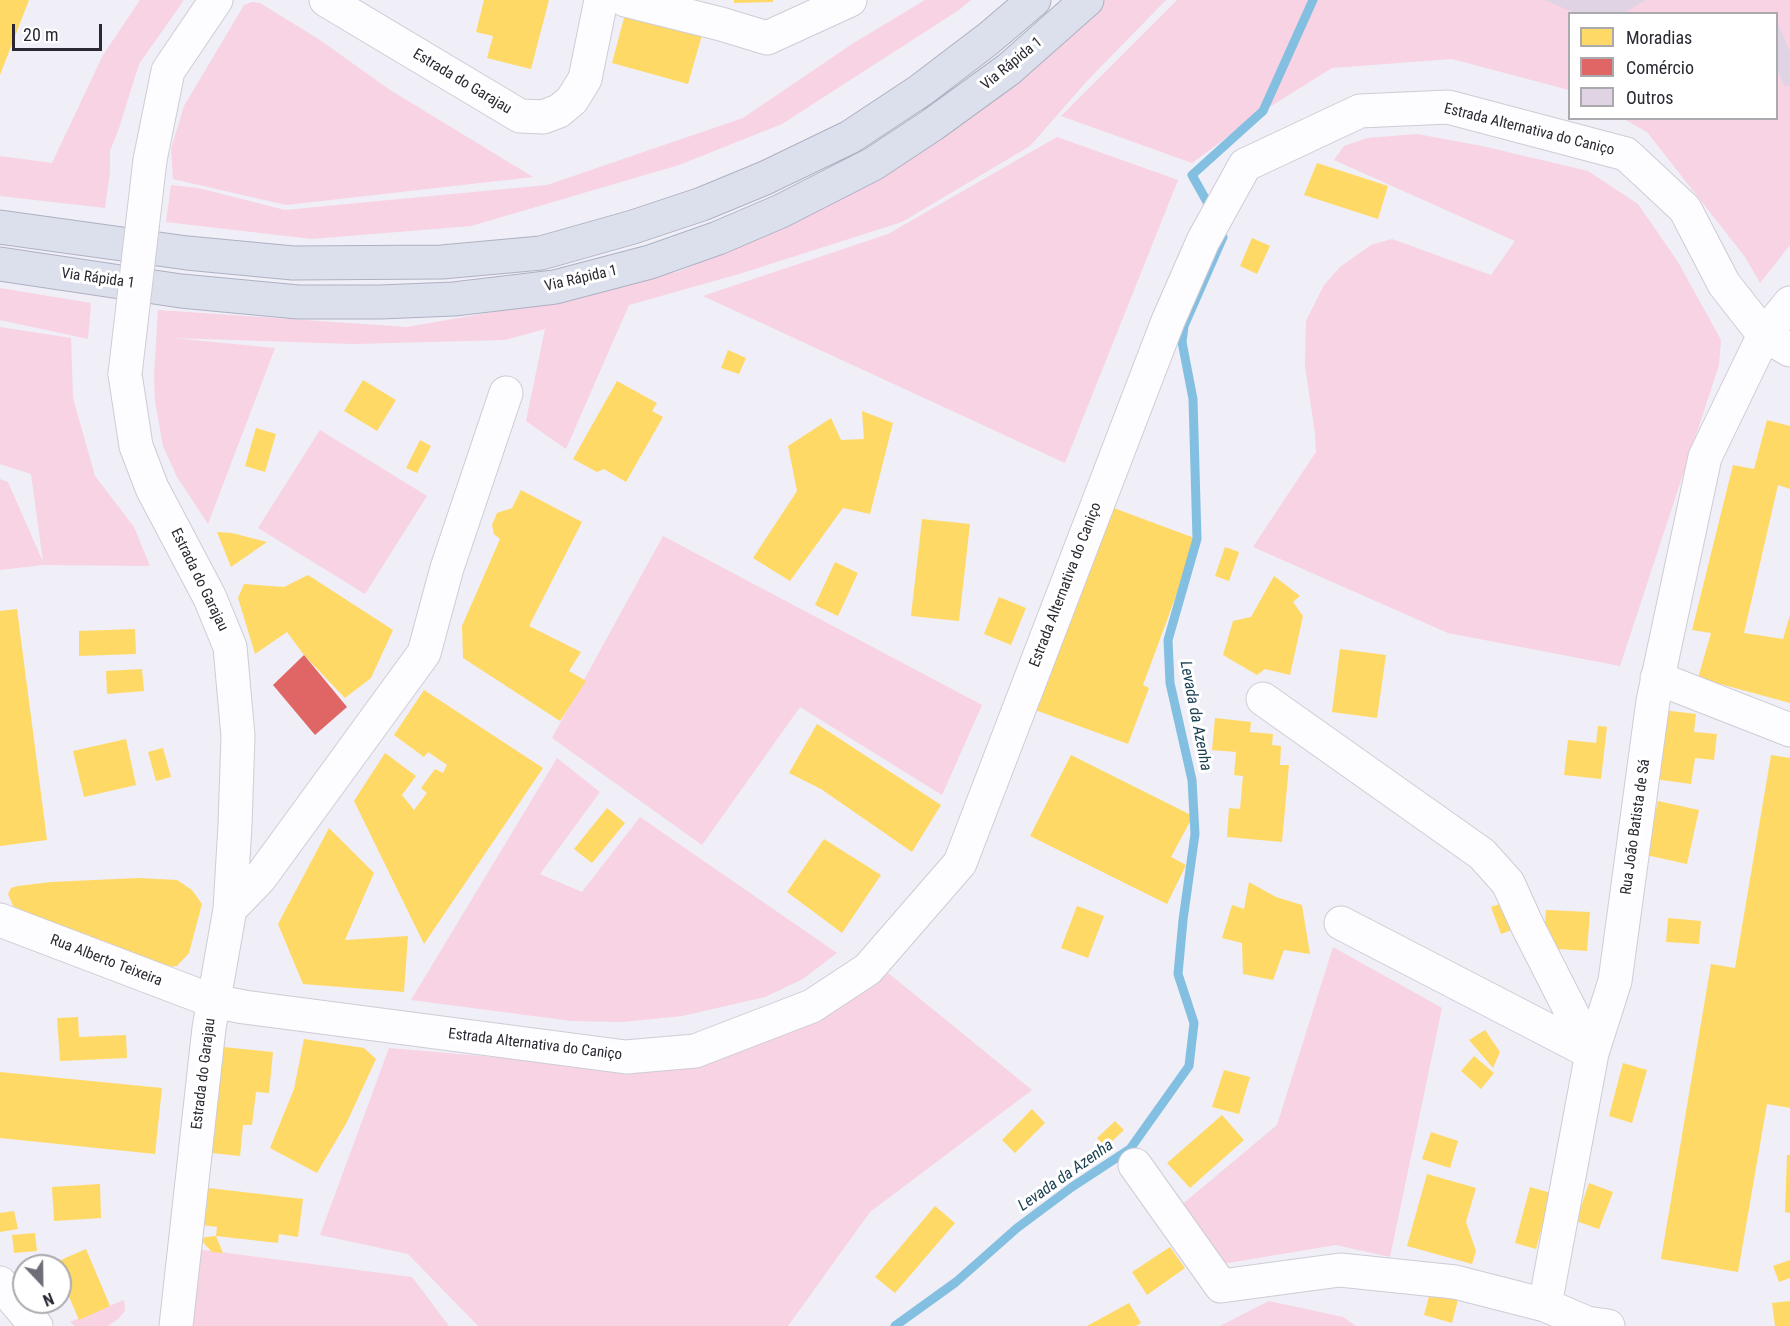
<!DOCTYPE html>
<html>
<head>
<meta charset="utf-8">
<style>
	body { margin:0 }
	#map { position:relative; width:1790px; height:1326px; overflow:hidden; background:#f0eef7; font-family:"Roboto Condensed",sans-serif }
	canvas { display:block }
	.legend { position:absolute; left:1568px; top:12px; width:210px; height:108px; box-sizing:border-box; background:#fff; border:2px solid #aaa9ad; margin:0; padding:8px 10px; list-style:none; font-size:18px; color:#2a2832 }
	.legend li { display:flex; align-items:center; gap:12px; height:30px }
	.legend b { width:30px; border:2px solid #aaa9ad }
	.north { position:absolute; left:12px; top:1254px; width:60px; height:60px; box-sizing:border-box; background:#fff; border:2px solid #aaa9ad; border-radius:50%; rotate:158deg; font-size:16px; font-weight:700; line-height:24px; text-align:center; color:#2a2832 }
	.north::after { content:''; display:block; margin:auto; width:21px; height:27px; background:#6f6d77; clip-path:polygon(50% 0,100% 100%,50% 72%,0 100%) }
	.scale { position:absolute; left:12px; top:24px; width:90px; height:27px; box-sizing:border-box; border:3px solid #2a2832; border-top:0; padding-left:8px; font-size:18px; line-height:21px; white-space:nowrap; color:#2a2832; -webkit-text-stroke:4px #fff; paint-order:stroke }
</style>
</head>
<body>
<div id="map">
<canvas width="1790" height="1326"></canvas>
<ul class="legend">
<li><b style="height:16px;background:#ffd966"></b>Moradias</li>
<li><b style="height:16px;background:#e06666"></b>Comércio</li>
<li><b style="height:16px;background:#e0d3e3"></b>Outros</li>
</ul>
<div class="north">N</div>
<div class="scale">20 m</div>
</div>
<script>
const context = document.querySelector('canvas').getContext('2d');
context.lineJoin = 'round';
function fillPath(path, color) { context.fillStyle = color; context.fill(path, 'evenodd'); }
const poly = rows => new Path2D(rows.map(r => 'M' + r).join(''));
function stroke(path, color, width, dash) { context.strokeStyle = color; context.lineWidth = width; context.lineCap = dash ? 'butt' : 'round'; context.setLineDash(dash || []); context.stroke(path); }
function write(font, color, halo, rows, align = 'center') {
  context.font = font + ' "Roboto Condensed",sans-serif'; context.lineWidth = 6; context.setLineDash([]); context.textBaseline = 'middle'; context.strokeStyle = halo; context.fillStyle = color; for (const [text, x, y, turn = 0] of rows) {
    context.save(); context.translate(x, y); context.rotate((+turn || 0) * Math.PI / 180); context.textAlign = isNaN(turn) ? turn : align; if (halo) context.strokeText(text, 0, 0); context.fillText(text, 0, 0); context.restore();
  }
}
fillPath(poly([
	[140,0,184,0,139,64,119,128,110,151,110,172,105,208,0,196,0,156,52,163,103,55],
	[925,0,971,0,959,10,782,124,679,165,471,226,312,239,166,222,171,185,198,188,285,210,547,185,743,118,852,44],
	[1105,0,1166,0,1087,81,1030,146,902,222,739,274,629,305,566,449,526,421,545,329,505,340,353,344,172,338,275,348,208,524,177,477,163,446,155,401,154,376,158,310,407,327,567,299,680,271,770,233,1074,30],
	[1177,0,1790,0,1790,245,1760,283,1745,257,1647,132,1624,119,1776,118,1776,14,1570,14,1569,90,1452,59,1332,68,1263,111,1192,163,1061,116],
	[252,2,260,3,320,40,390,90,533,177,286,205,173,179,171,149,184,106,244,5],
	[1417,134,1482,146,1588,171,1638,204,1678,262,1721,340,1719,365,1620,666,1448,633,1253,547,1316,452,1315,433,1305,366,1306,321,1324,285,1340,267,1371,245,1392,239,1491,275,1515,241,1334,160,1344,146,1367,138],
	[1057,137,1178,180,1065,463,703,296,888,234],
	[0,288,91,303,88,339,0,320],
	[0,327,71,338,73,398,95,476,134,527,150,566,43,565,0,570,0,479,8,482,43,562,31,474,0,464],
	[320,430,427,496,365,594,258,528],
	[663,536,982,705,942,795,800,707,702,845,552,738],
	[557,758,600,792,540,874,582,892,640,817,837,953,803,979,765,997,682,1016,622,1022,572,1021,411,1000],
	[1333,947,1442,1008,1390,1257,1336,1245,1222,1264,1179,1207,1277,1125],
	[882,968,1032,1090,870,1212,788,1326,478,1326,408,1254,320,1235,389,1048,655,1071,720,1060],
	[196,1249,412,1277,449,1326,191,1326],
	[124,1300,125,1311,118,1319,108,1326,75,1326,70,1322],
	[1269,1301,1343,1317,1356,1326,1220,1326]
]), '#f7d3e3');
fillPath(poly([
	[0,0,29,0,0,75],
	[484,0,549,0,531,69,487,58,493,36,476,32],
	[734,0,773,0,773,2,734,3],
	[625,14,702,35,688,84,612,63],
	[1317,163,1388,186,1378,219,1304,195],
	[1252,238,1270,246,1257,274,1240,266],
	[728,350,746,358,739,374,721,368],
	[363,380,396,400,377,431,344,411],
	[617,381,657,403,652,411,663,417,626,482,604,469,597,472,573,459],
	[862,411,893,423,870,514,843,508,790,581,753,558,797,491,788,446,831,418,841,440,864,439],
	[1767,420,1790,426,1790,489,1778,485,1744,633,1783,639,1790,615,1790,703,1698,678,1711,633,1692,630,1733,465,1754,469],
	[256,428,276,434,265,472,245,466],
	[420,440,431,446,417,473,406,468],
	[521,490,582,522,529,626,581,652,569,671,586,681,560,721,463,658,462,626,500,539,494,534,492,525,497,513,512,508],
	[1103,504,1197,539,1143,685,1149,688,1128,744,1027,707],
	[922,519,970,524,959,621,911,616],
	[217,532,232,533,267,542,231,567],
	[1225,547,1239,552,1229,581,1215,576],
	[835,562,858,573,838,616,815,605],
	[308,575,393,630,371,678,345,698,304,655,287,632,255,654,238,598,244,584,284,587],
	[1274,576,1300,596,1293,602,1303,616,1290,675,1265,669,1257,675,1223,655,1233,621,1251,617],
	[999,597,1026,608,1011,645,984,634],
	[17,609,47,840,0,846,0,611],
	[135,629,136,654,79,656,79,631],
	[1340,649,1386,655,1377,718,1332,712],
	[142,669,144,691,107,694,106,671],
	[424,690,543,768,424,944,354,801,385,753,416,776,402,795,414,810,427,793,421,788,435,769,443,773,447,765,428,752,424,757,394,735],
	[1663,710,1696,714,1694,732,1717,734,1714,760,1695,758,1691,784,1654,779],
	[1215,718,1251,722,1250,732,1273,734,1272,745,1281,746,1280,765,1289,765,1282,842,1227,837,1229,808,1240,809,1243,776,1234,775,1236,752,1212,750],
	[817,724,941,805,912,852,821,789,789,773],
	[1598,726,1607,727,1601,779,1564,775,1568,740,1596,743],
	[126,739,136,785,84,797,73,751],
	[163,748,171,777,156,781,148,752],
	[1071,755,1193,816,1171,857,1186,865,1167,904,1030,836],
	[1771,755,1790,758,1790,1108,1767,1104,1738,1272,1661,1259,1711,964,1735,968],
	[1658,801,1699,810,1687,864,1646,855],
	[607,808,625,823,592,863,574,849],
	[329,828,374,873,345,940,408,936,404,992,303,984,278,924],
	[824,839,881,875,842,933,787,892],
	[138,878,177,880,192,890,202,904,189,953,177,966,159,968,105,948,13,906,8,894,11,888,18,886,51,882],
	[1249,882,1276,897,1302,905,1310,954,1284,950,1273,980,1243,974,1242,943,1222,938,1232,905,1244,909],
	[1514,899,1523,926,1501,934,1491,907],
	[1077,906,1104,916,1088,958,1061,948],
	[1546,910,1590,912,1587,951,1543,948],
	[1668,918,1701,921,1699,944,1666,942],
	[78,1017,79,1037,126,1035,127,1058,60,1061,57,1018],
	[1485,1030,1500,1052,1493,1068,1469,1040],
	[304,1039,364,1048,376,1059,347,1122,317,1173,270,1148,294,1089],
	[213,1046,273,1052,269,1093,256,1092,252,1125,243,1125,240,1156,202,1152],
	[1474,1056,1494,1073,1481,1089,1461,1071],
	[1623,1063,1647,1070,1632,1123,1609,1116],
	[1224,1070,1250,1077,1239,1114,1212,1107],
	[0,1072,162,1088,155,1154,0,1138],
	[1032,1109,1045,1123,1015,1153,1002,1140],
	[1222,1115,1244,1140,1190,1188,1167,1163],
	[1115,1121,1124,1130,1106,1147,1097,1138],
	[1431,1132,1458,1141,1450,1168,1422,1159],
	[1787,1155,1790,1155,1790,1213,1785,1212],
	[1427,1174,1476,1188,1466,1222,1476,1251,1472,1264,1407,1246],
	[1589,1183,1613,1192,1599,1229,1576,1221],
	[100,1184,101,1218,54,1221,52,1187],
	[200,1187,303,1199,298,1237,279,1234,278,1243,216,1236,223,1253,212,1252,199,1238,216,1236,217,1227,195,1224],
	[1530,1187,1551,1193,1536,1249,1515,1243],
	[935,1206,955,1223,895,1293,875,1277],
	[14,1211,18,1229,0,1232,0,1213],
	[35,1233,37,1251,14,1253,12,1235],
	[1170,1247,1185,1268,1147,1295,1132,1272],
	[86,1249,110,1306,79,1320,60,1276,60,1266,56,1266,54,1263],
	[1790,1260,1790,1278,1779,1282,1773,1266],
	[1431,1289,1459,1296,1452,1323,1424,1315],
	[1790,1301,1790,1326,1775,1326,1772,1303],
	[1129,1303,1141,1323,1136,1326,1087,1326]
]), '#ffd966');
fillPath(poly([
	[304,655,347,707,315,735,273,685]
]), '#e06666');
stroke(poly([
	[1211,209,1192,175,1263,111,1313,0],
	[895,1326,956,1282,1017,1228,1072,1187,1130,1149,1189,1066,1194,1023,1178,974,1183,920,1195,834,1192,780,1170,683,1168,640,1197,539,1193,399,1182,342,1184,326,1223,237]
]), '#83bfe1', 9);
fillPath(poly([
	[1545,0,1646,0,1622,14,1577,14],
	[1778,24,1790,52,1790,85,1785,87,1779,74,1776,75,1776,25]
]), '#e0d3e3');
const minor = poly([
	[326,0,520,116,543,117,559,111,572,100,585,79,601,0],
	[625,0,721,24,767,38,850,0],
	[150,160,168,71,216,0],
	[125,374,136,446,152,488,210,598,230,647,238,736,235,825,230,909,209,1028,176,1326],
	[1657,678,1790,730],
	[1263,699,1482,854,1508,883,1527,925,1592,1053],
	[230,909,260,878,424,653,447,568,506,393],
	[0,920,213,1001,244,1007,626,1057,695,1051,812,1006,868,969,960,863,1168,321,1203,241,1245,165,1360,111,1448,107,1626,154,1685,209,1724,284,1764,335,1790,350],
	[1341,923,1592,1053],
	[1135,1165,1221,1286,1340,1270,1455,1282,1545,1305],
	[0,1283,36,1326],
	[1608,1326,1587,1323,1545,1305,1592,1053,1615,981,1653,701,1705,457,1764,335,1790,303]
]);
const highway = poly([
	[0,227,187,253,293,263,442,262,541,253,633,227,702,204,765,178,850,137,921,90,988,39,1034,0],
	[0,264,181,291,298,302,380,302,454,299,555,287,650,262,718,238,781,211,873,164,932,125,1009,69,1087,0]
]);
stroke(minor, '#ceccd5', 35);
stroke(highway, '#adb1c1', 35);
stroke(minor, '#fdfcfe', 33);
stroke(highway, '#dce0ed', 33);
const minorBridge = poly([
	[125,374,150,160]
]);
stroke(minorBridge, '#ceccd5', 35, []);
stroke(minorBridge, '#fdfcfe', 33);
write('15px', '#2a2832', '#fff', [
	["Via Rápida 1",1012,64,-39],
	["Estrada do Garajau",462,82,31],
	["Estrada Alternativa do Caniço",1529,130,14],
	["Via Rápida 1",98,279,8],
	["Via Rápida 1",581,279,-13],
	["Estrada do Garajau",199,580,64],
	["Estrada Alternativa do Caniço",1066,585,-69],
	["Rua João Batista de Sá",1636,827,-82],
	["Rua Alberto Teixeira",106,961,21],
	["Estrada Alternativa do Caniço",535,1045,7],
	["Estrada do Garajau",204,1074,-83]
]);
write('italic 16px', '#1a4053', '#fff', [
	["Levada da Azenha",1195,716,79],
	["Levada da Azenha",1066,1176,-35]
]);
</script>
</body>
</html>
